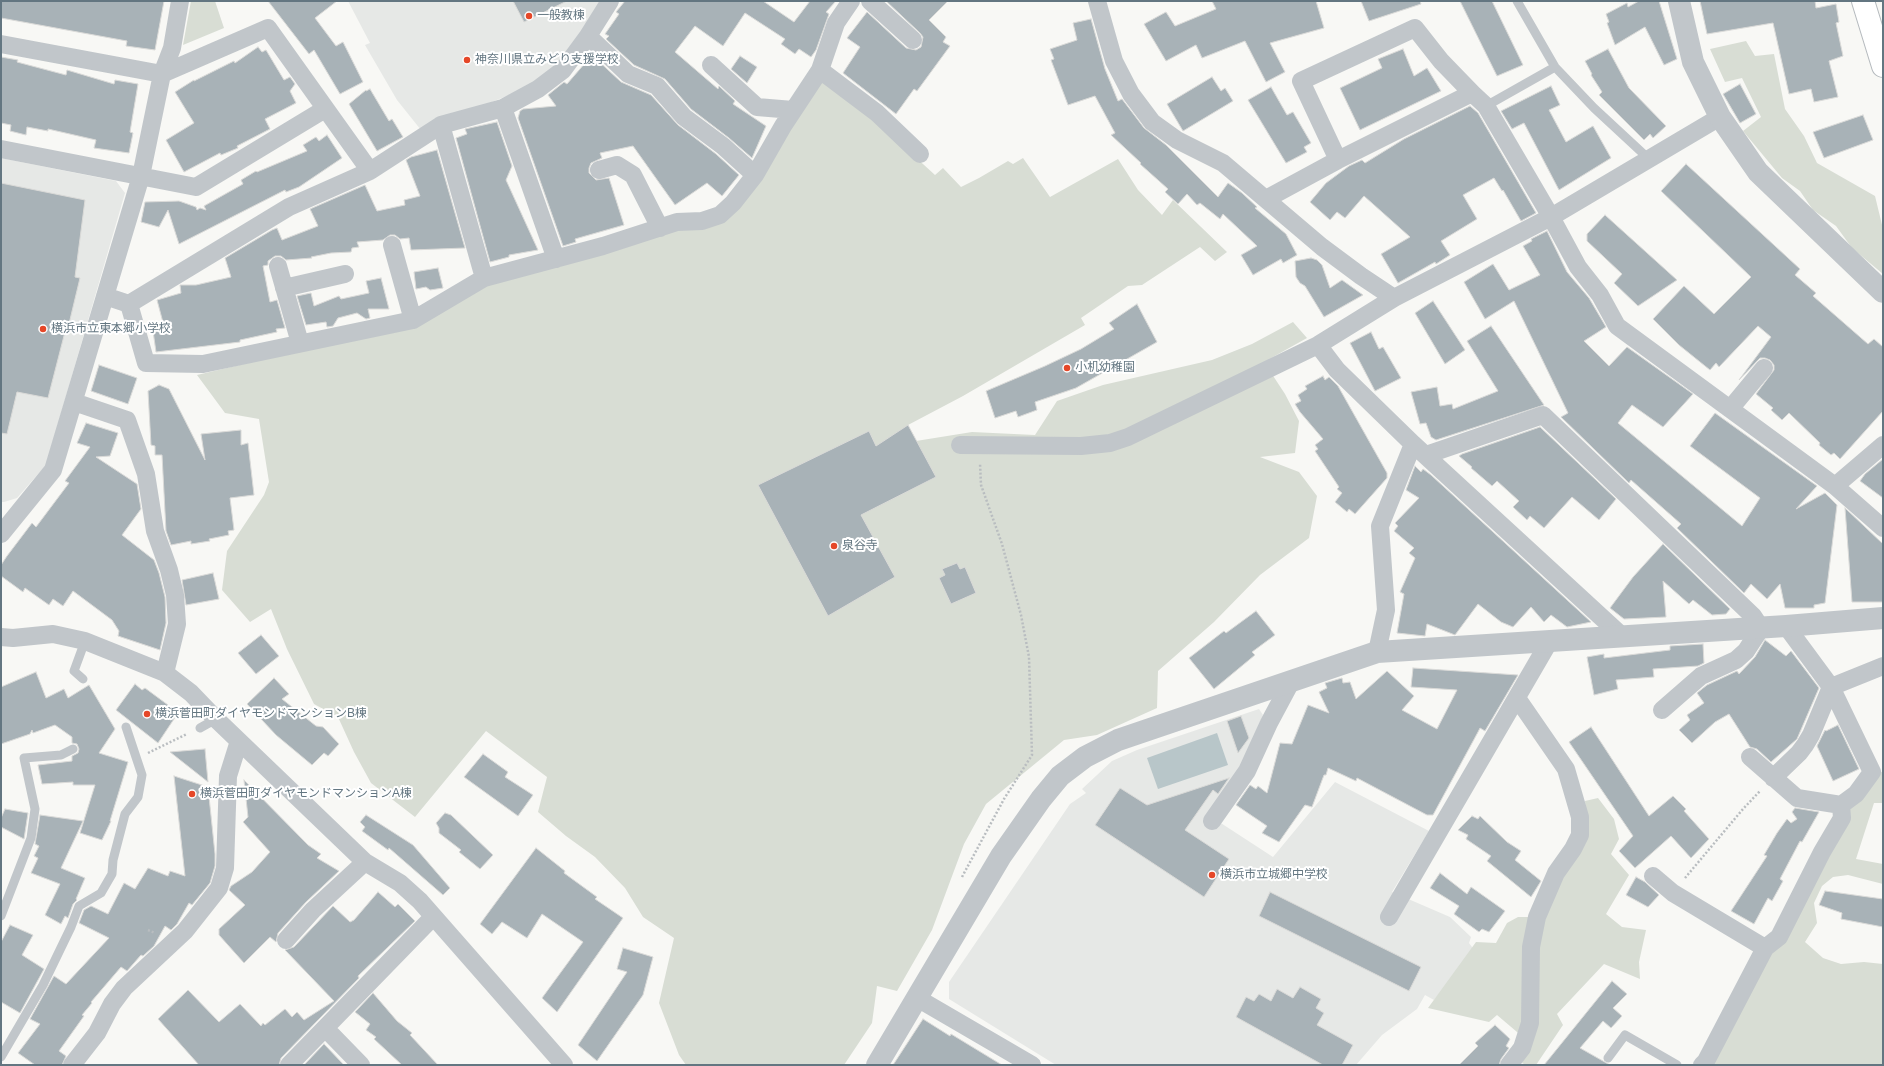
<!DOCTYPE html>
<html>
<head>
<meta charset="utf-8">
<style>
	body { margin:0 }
	#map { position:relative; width:1884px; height:1066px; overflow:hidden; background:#f8f8f5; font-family:Arial,sans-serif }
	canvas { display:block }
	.frame { position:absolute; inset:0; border:2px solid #637681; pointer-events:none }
</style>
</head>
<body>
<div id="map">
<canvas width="1884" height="1066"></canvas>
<div class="frame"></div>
</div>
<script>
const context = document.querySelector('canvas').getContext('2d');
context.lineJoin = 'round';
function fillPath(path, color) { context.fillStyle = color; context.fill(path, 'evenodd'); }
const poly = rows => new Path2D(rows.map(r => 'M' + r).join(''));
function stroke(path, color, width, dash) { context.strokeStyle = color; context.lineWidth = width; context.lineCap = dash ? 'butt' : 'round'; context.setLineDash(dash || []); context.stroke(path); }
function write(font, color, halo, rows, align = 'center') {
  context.font = font + ' Arial,"Noto Sans JP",sans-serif'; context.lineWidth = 4; context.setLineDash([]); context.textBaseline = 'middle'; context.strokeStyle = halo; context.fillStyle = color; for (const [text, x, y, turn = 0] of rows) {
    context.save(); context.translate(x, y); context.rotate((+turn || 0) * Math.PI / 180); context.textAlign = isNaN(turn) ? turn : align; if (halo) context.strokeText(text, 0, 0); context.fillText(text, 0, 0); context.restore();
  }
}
fillPath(poly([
	[348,1,603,1,570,51,551,70,522,90,421,130,397,100,365,45,370,43],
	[1,158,116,181,125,193,46,465,17,498,4,502,1,502],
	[1259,709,1263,715,1240,768,1210,816,1273,857,1335,782,1429,831,1392,892,1450,917,1471,937,1469,943,1475,951,1434,1000,1425,995,1417,1009,1382,1035,1356,1065,1056,1065,949,999,949,982,1070,804,1086,793,1082,789,1112,761,1137,750]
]), '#e6e8e6');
fillPath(poly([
	[191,1,215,1,224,28,183,45],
	[1746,41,1755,56,1774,54,1785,109,1804,136,1817,163,1875,196,1883,229,1883,274,1852,248,1836,226,1813,210,1800,191,1782,178,1743,131,1761,117,1742,78,1725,82,1710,49],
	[822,79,864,110,935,175,943,168,961,187,979,178,1008,161,1013,164,1023,158,1050,197,1118,159,1138,190,1162,215,1173,200,1227,252,1215,261,1200,247,1142,285,1128,286,1081,318,1085,325,963,396,908,425,916,441,972,432,1035,435,1057,401,1103,385,1212,360,1252,344,1293,322,1307,338,1264,362,1285,394,1299,421,1295,453,1260,457,1299,472,1317,496,1309,538,1260,575,1214,622,1158,671,1157,708,1097,735,1064,740,986,804,964,844,932,930,897,991,877,986,872,1023,844,1065,686,1065,679,1055,659,1003,674,938,643,917,625,888,595,857,566,836,538,812,547,777,486,731,415,817,371,783,354,752,338,717,314,704,287,649,271,609,250,622,222,590,227,551,264,495,269,482,259,419,225,413,197,375,303,350,492,284,672,230,721,221],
	[1883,771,1883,803,1874,803,1856,859,1883,864,1883,884,1848,875,1833,877,1822,886,1814,903,1817,923,1805,942,1823,958,1841,964,1864,962,1883,964,1883,1065,1709,1065,1849,807,1877,775],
	[1598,798,1614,819,1619,839,1611,854,1629,875,1606,914,1622,927,1646,930,1639,962,1640,979,1604,964,1557,1014,1563,1025,1536,1065,1526,1065,1522,1063,1530,1043,1497,1015,1489,1022,1428,1008,1476,942,1496,943,1507,923,1518,917,1544,917,1586,819,1585,801]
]), '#d8ddd4');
fillPath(poly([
	[1217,733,1228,765,1158,789,1147,758]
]), '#b8c6c9');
const building = poly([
	[1,1,164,1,155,50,126,46,127,41,1,18,1,1],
	[268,1,337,1,315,18,336,46,343,42,363,82,340,94,314,50,309,54,268,1],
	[513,1,567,1,524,22,513,1],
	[625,1,763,1,794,22,810,1,836,1,826,12,829,14,816,50,811,57,799,49,795,54,781,44,785,39,745,13,723,46,695,26,675,52,718,89,719,86,735,101,733,104,766,126,752,158,729,138,691,109,665,79,634,65,606,39,609,36,605,34,619,14,616,12,625,1],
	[886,1,948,1,929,20,946,37,943,42,950,46,917,91,914,89,896,114,843,73,860,47,847,38,867,12,906,48,916,50,921,47,923,37,920,33,886,1],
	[1212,1,1316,1,1324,28,1270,43,1285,72,1266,82,1245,41,1202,58,1196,45,1166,61,1144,24,1166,12,1175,26,1216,9,1212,1],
	[1361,1,1420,1,1421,4,1369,21,1361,1],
	[1460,1,1492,1,1523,65,1497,76,1460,1],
	[1639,1,1659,1,1677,59,1664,65,1645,27,1615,45,1607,23,1609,22,1606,14,1627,3,1628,7,1639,1],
	[1700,1,1815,1,1816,8,1836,4,1839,22,1836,23,1843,56,1829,61,1838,97,1814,102,1811,89,1789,94,1773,23,1707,34,1700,1],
	[1091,19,1105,69,1118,101,1122,99,1144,128,1166,145,1218,197,1228,183,1242,193,1257,207,1255,208,1286,234,1297,255,1283,263,1281,259,1253,275,1241,255,1257,246,1223,214,1220,219,1200,203,1197,205,1187,194,1178,204,1165,192,1168,189,1140,164,1141,163,1111,135,1115,133,1095,96,1068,105,1051,60,1054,59,1050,49,1077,40,1073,23,1091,19],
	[258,47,262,52,266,50,284,80,290,77,295,84,290,91,296,103,265,119,270,129,237,146,238,148,221,155,220,153,184,172,166,140,194,123,175,92,194,80,194,81,234,61,235,63,258,47],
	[1403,49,1414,76,1427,68,1441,91,1360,130,1340,88,1382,68,1378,59,1403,49],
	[1608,49,1629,88,1666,126,1653,138,1650,134,1644,140,1599,95,1602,92,1591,75,1592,74,1585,61,1608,49],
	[592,55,621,82,651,95,678,125,716,154,739,175,722,196,707,183,675,205,633,146,600,153,602,158,591,163,589,168,589,173,596,180,609,178,624,225,575,239,576,242,563,246,518,118,520,111,523,109,556,106,548,95,564,82,567,84,592,55],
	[740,56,757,67,747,83,731,69,740,56],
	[1,57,18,60,17,62,66,75,67,70,114,84,115,80,138,84,130,132,133,133,129,153,94,148,96,140,48,129,48,131,27,127,26,135,10,131,11,125,1,123,1,57],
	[1212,77,1221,91,1225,88,1233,101,1183,131,1167,104,1212,77],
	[1740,84,1756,114,1740,123,1723,94,1740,84],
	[1551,86,1560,105,1549,110,1566,142,1593,126,1611,158,1559,190,1524,123,1512,129,1501,111,1551,86],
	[1271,87,1287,115,1293,112,1311,143,1304,147,1307,152,1286,163,1248,100,1271,87],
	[370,89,389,121,392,119,403,137,377,151,349,104,366,90,366,91,370,89],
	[1470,106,1478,113,1536,213,1521,221,1503,190,1502,191,1494,178,1463,195,1477,219,1441,241,1450,255,1436,264,1435,262,1398,283,1381,254,1410,237,1364,196,1345,218,1337,212,1330,220,1310,202,1326,183,1349,166,1362,160,1365,163,1404,139,1470,106],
	[1863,115,1873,140,1824,158,1813,132,1863,115],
	[497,122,512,166,506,180,538,250,509,255,509,257,490,262,456,138,467,134,465,129,497,122],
	[327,135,342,158,299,187,286,192,285,190,179,244,168,210,159,227,141,222,145,202,179,201,196,207,197,210,200,208,206,210,204,206,243,184,241,180,256,171,257,172,307,151,303,145,316,137,319,141,327,135],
	[437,150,465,248,411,250,409,238,400,239,395,235,390,235,383,240,357,242,359,247,352,248,351,252,331,253,311,257,312,258,286,260,281,256,275,256,268,261,268,265,263,266,270,302,277,300,285,328,276,329,277,332,240,340,240,342,156,352,153,331,165,330,157,300,181,293,180,285,196,285,231,277,225,258,272,230,277,228,282,240,318,226,310,209,365,185,377,211,405,205,404,200,420,196,406,160,411,157,437,150],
	[1686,164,1800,269,1795,275,1816,293,1813,296,1868,344,1874,339,1883,347,1883,411,1840,459,1834,453,1831,455,1819,445,1820,443,1789,413,1782,420,1771,410,1773,408,1756,394,1774,370,1774,365,1770,360,1765,358,1760,358,1739,380,1771,337,1758,326,1719,367,1716,363,1710,370,1679,345,1653,319,1684,286,1714,314,1751,277,1661,191,1686,164],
	[1,183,85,200,75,277,80,278,68,328,66,328,48,398,17,392,7,434,1,433,1,183],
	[1605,215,1677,280,1638,306,1614,283,1622,274,1587,241,1587,234,1605,215],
	[1547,231,1567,272,1589,298,1606,327,1584,341,1609,366,1627,347,1693,394,1663,427,1632,405,1618,423,1742,526,1760,498,1690,446,1715,413,1817,486,1796,509,1825,493,1837,505,1825,603,1814,605,1814,608,1785,608,1780,584,1767,599,1751,584,1744,593,1677,528,1681,524,1631,480,1629,483,1561,417,1568,413,1514,301,1485,319,1464,282,1493,264,1509,290,1540,275,1523,246,1532,241,1531,239,1547,231],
	[1311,258,1317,260,1322,265,1330,288,1342,280,1363,295,1324,317,1305,286,1300,283,1296,277,1295,261,1311,258],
	[438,268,443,288,430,290,426,287,416,289,414,272,438,268],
	[381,278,389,309,368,309,370,318,366,319,357,313,338,318,333,326,327,327,326,322,306,325,297,296,311,293,314,306,339,296,341,299,369,293,366,281,381,278],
	[1433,301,1465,350,1445,364,1415,313,1433,301],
	[1137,304,1157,342,1076,388,1035,402,1037,410,1018,417,1016,411,995,418,986,391,1045,366,1081,349,1114,329,1109,323,1137,304],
	[1491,326,1544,405,1436,440,1431,437,1426,423,1420,424,1411,392,1437,387,1440,406,1452,404,1453,409,1498,391,1467,341,1491,326],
	[1371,332,1379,349,1383,347,1401,378,1375,391,1350,343,1371,332],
	[99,365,137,378,128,404,91,391,99,365],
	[1323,376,1325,380,1329,377,1338,386,1387,473,1387,478,1355,514,1349,509,1347,512,1335,502,1342,493,1337,489,1339,487,1315,451,1318,449,1315,445,1323,439,1300,412,1295,404,1301,401,1298,395,1307,389,1305,386,1323,376],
	[159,385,169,389,205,460,201,434,241,430,241,445,248,443,254,495,230,498,234,530,228,531,229,535,209,539,210,541,191,544,191,541,171,545,166,531,162,455,155,455,155,446,151,445,148,391,159,385],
	[86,423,118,433,110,456,96,457,137,484,141,509,122,535,154,560,159,573,165,597,166,623,160,650,118,636,119,631,112,620,73,591,63,606,53,599,49,605,25,588,23,592,1,576,1,565,7,556,32,523,36,527,69,483,65,481,90,447,77,443,86,423],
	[908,425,936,477,861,515,895,577,828,616,758,485,869,431,876,446,908,425],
	[1540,427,1616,499,1599,520,1572,497,1544,528,1530,516,1527,520,1513,507,1519,501,1497,481,1492,486,1471,468,1472,467,1459,456,1462,454,1540,427],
	[1883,459,1883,498,1860,481,1865,474,1883,459],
	[1415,466,1421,472,1423,469,1431,475,1591,622,1567,627,1551,615,1544,622,1531,607,1513,627,1501,622,1478,604,1455,635,1427,624,1425,636,1397,633,1404,594,1400,592,1415,558,1409,553,1414,548,1394,531,1398,526,1395,523,1419,498,1406,490,1415,466],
	[1845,508,1883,544,1883,602,1852,602,1845,508],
	[1663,544,1730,609,1726,614,1712,615,1693,600,1689,604,1663,581,1666,617,1624,619,1610,608,1633,577,1663,544],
	[957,563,960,569,965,567,976,593,951,604,939,578,945,575,942,569,957,563],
	[213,573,219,599,186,605,182,580,213,573],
	[1256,611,1275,635,1252,652,1255,655,1214,689,1189,658,1224,631,1226,633,1256,611],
	[261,635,279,656,256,674,238,653,261,635],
	[1765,640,1786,656,1791,651,1819,688,1797,739,1771,762,1757,749,1750,747,1729,714,1715,722,1692,743,1679,730,1690,720,1687,715,1704,703,1697,693,1707,685,1737,671,1739,674,1755,657,1765,640],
	[1703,644,1704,663,1698,666,1653,669,1654,677,1616,680,1618,689,1594,695,1587,657,1604,654,1604,658,1670,650,1670,646,1703,644],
	[1413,668,1518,675,1485,731,1480,728,1478,732,1433,815,1427,815,1357,778,1356,781,1328,768,1326,775,1324,775,1312,807,1305,805,1279,842,1262,833,1267,826,1236,805,1250,785,1256,789,1258,786,1267,793,1280,743,1292,744,1308,705,1329,713,1319,692,1327,688,1325,683,1342,678,1343,683,1350,682,1356,699,1387,671,1414,696,1402,710,1437,729,1457,690,1411,687,1413,668],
	[36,672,46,698,64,689,68,698,89,685,115,729,99,753,128,762,110,821,111,821,102,840,80,833,95,785,73,785,73,782,42,784,38,765,72,761,72,756,78,753,79,749,77,744,72,743,72,737,55,725,33,733,32,730,30,734,1,744,1,687,36,672],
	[274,678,289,694,282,699,316,726,323,727,339,744,328,756,324,753,312,765,276,735,247,704,274,678],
	[135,684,142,690,145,688,172,708,170,711,176,716,158,743,116,710,135,684],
	[1241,716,1249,738,1238,753,1227,721,1241,716],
	[1838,725,1859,769,1833,781,1817,746,1825,730,1826,731,1838,725],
	[1591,727,1649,816,1673,796,1686,809,1684,811,1709,839,1691,858,1671,836,1635,868,1619,851,1633,836,1569,742,1591,727],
	[205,749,208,782,170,752,205,749],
	[483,754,508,772,505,777,533,795,518,816,464,777,483,754],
	[174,776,208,787,215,854,215,866,210,883,192,905,189,903,177,924,171,930,165,926,154,946,143,956,141,955,127,971,121,967,91,1002,92,1003,82,1015,84,1016,59,1051,66,1056,62,1065,35,1065,18,1053,40,1024,30,1019,54,976,66,984,109,938,79,923,84,910,91,906,108,914,124,883,135,889,148,868,168,876,170,871,185,876,174,776],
	[1229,778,1218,794,1213,790,1185,830,1229,859,1204,897,1095,825,1120,788,1147,805,1229,778],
	[244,780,308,845,321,854,317,858,339,871,306,902,278,933,276,942,270,937,244,963,219,935,219,929,245,905,229,890,231,886,252,872,270,852,243,822,248,817,244,780],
	[1795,808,1819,812,1802,842,1800,841,1780,879,1783,881,1772,901,1768,898,1754,924,1731,911,1767,856,1764,855,1777,833,1787,819,1791,823,1797,819,1792,812,1795,808],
	[5,809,28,813,24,839,1,827,1,818,5,809],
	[445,813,451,815,493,855,480,869,459,852,461,850,439,833,439,828,436,823,445,813],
	[40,815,83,821,61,868,85,878,76,899,77,900,73,904,68,918,65,916,61,924,45,915,60,884,31,873,38,858,34,856,39,846,35,844,40,815],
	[366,815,413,845,450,888,443,895,389,848,388,850,362,831,365,827,360,822,366,815],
	[1472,816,1478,819,1480,816,1507,842,1521,851,1515,860,1541,881,1531,897,1487,861,1491,856,1466,839,1468,835,1458,830,1472,816],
	[536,848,565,871,564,873,597,897,595,899,623,918,557,1012,542,998,583,942,542,914,527,938,502,922,492,934,480,924,536,848],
	[1440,873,1467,894,1471,887,1505,911,1489,932,1482,929,1479,932,1454,914,1459,906,1430,888,1440,873],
	[1636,877,1645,882,1659,895,1648,907,1626,895,1636,877],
	[1825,891,1883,899,1883,927,1841,919,1842,913,1819,905,1825,891],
	[378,892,395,907,398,904,415,921,358,976,359,978,281,1058,279,1065,199,1065,158,1019,188,990,219,1022,240,1004,261,1026,263,1023,265,1025,285,1009,292,1017,297,1012,304,1020,334,1001,285,950,294,947,333,906,350,922,354,920,378,892],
	[1270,892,1421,967,1409,991,1259,916,1270,892],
	[10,925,33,935,22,955,44,969,20,1013,1,1002,1,942,10,925],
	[623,948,653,957,643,995,597,1061,578,1045,627,972,617,969,623,948],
	[1612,981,1627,994,1613,1008,1622,1016,1611,1028,1603,1021,1580,1048,1610,1065,1544,1065,1612,981],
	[1300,987,1321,999,1316,1008,1324,1013,1317,1025,1353,1045,1342,1065,1323,1065,1236,1017,1246,997,1254,1001,1259,994,1271,1001,1277,989,1293,998,1300,987],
	[373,993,397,1021,412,1033,410,1035,438,1065,402,1065,374,1039,376,1037,366,1030,370,1024,355,1012,373,993],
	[923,1019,950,1036,951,1034,1002,1065,893,1065,923,1019],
	[1495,1025,1510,1039,1506,1046,1509,1048,1501,1059,1499,1065,1459,1065,1478,1046,1475,1043,1495,1025],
	[324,1044,344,1065,304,1065,324,1044]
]);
fillPath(building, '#a8b2b7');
stroke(building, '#dadad8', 1);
const primary = poly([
	[1863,1,1883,66]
]);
stroke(primary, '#b5babe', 24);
stroke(poly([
	[148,753,187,734],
	[962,877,1004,799,1032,755,1029,657,1021,615,1002,544,981,485,980,463],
	[1685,878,1743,809,1760,791],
	[148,930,155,933]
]), '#b9bdc0', 2.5, [2, 2]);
stroke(poly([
	[1517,1,1555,67,1594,108,1649,159],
	[1486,106,1555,67],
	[83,679,74,671,85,641],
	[200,728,216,719],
	[1,916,31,838,35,809,24,758,61,755,73,749],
	[1,1057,43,985,71,927,79,906,101,893,112,874,113,860,125,814,138,797,142,775,126,727],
	[1608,1058,1625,1035,1677,1065]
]), '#c1c6ca', 9);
stroke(poly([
	[870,1,913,40],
	[1097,1,1114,61,1131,94,1152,122,1177,140,1223,163,1322,247,1361,276,1394,298],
	[588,36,628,74,657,86,684,117,723,146,755,175],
	[1,44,162,74,268,28,370,171],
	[711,65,757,107,793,110],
	[820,70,877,113,920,154],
	[503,108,556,259],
	[441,125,484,278],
	[1,149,196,187,325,109],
	[1338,160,1301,81,1415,28,1441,61,1472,93],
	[599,170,617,165,633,175,660,228],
	[1266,199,1338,160,1472,93,1486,106,1551,217,1578,267,1600,295,1617,326,1835,486,1883,528],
	[392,245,413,320],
	[278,266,300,343],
	[284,288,345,274],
	[105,296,129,304,289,207,370,171,441,125,503,108,538,89,563,70,588,36,610,1],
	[129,304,146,363,203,364,413,320,484,278,603,246,677,222,702,221,720,215,733,203,755,175,783,126,820,70,836,23,851,1],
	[1318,345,1337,370,1413,444,1623,637],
	[74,402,127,420,146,474,155,531,169,570,175,595,177,624,165,673],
	[1730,409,1764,368],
	[960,445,1081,446,1110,443,1128,437,1318,345,1394,298,1551,217,1720,117],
	[1426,455,1543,415,1753,616,1761,628,1746,651,1736,660,1701,676,1662,710],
	[1835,486,1883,445],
	[1,534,53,470,141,176,162,74,172,48,180,1],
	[1,637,13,638,53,634,85,641,165,673,191,693,216,719,365,862,400,883,420,901,564,1065],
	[1377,652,1386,610,1380,526,1413,444],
	[1750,757,1797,798,1841,805,1856,794,1872,772,1831,687,1786,626],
	[1773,778,1799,753,1805,745,1811,735,1831,687,1883,666],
	[1212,821,1247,771,1269,723,1292,680],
	[1653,876,1673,893,1765,948,1706,1061,1702,1065],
	[1389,917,1549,642],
	[286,940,313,910,365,862],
	[1765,948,1779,937,1822,852,1842,818,1841,805],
	[917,998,1032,1065],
	[325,1028,361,1065],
	[72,1065,97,1033,112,1004,124,988,185,931,219,888,225,868,228,776,239,741],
	[289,1065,433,917],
	[1509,1065,1522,1048,1530,1023,1531,947,1537,917,1556,873,1573,849,1580,835,1580,817,1566,769,1517,698]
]), '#c1c6ca', 18);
stroke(poly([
	[1679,1,1693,62,1720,117,1758,172,1883,292],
	[877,1065,1001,856,1041,799,1060,776,1085,757,1118,740,1377,652,1786,626,1883,618]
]), '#c1c6ca', 22);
stroke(primary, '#fff', 22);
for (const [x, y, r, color] of [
	[529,16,4,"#e54728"],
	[467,60,4,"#e54728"],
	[43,329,4,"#e54728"],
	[1067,368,4,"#e54728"],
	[834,546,4,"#e54728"],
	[147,714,4,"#e54728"],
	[192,794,4,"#e54728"],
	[1212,875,4,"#e54728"]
]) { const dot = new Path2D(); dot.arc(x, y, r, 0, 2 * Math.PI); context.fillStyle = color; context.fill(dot); stroke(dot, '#fff', 1.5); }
write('12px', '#637681', '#fff', [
	["一般教棟",537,16],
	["神奈川県立みどり支援学校",475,60],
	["横浜市立東本郷小学校",51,329],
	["小机幼稚園",1075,368],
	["泉谷寺",842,546],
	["横浜菅田町ダイヤモンドマンションB棟",155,714],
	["横浜菅田町ダイヤモンドマンションA棟",200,794],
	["横浜市立城郷中学校",1220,875]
], 'left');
</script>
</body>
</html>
